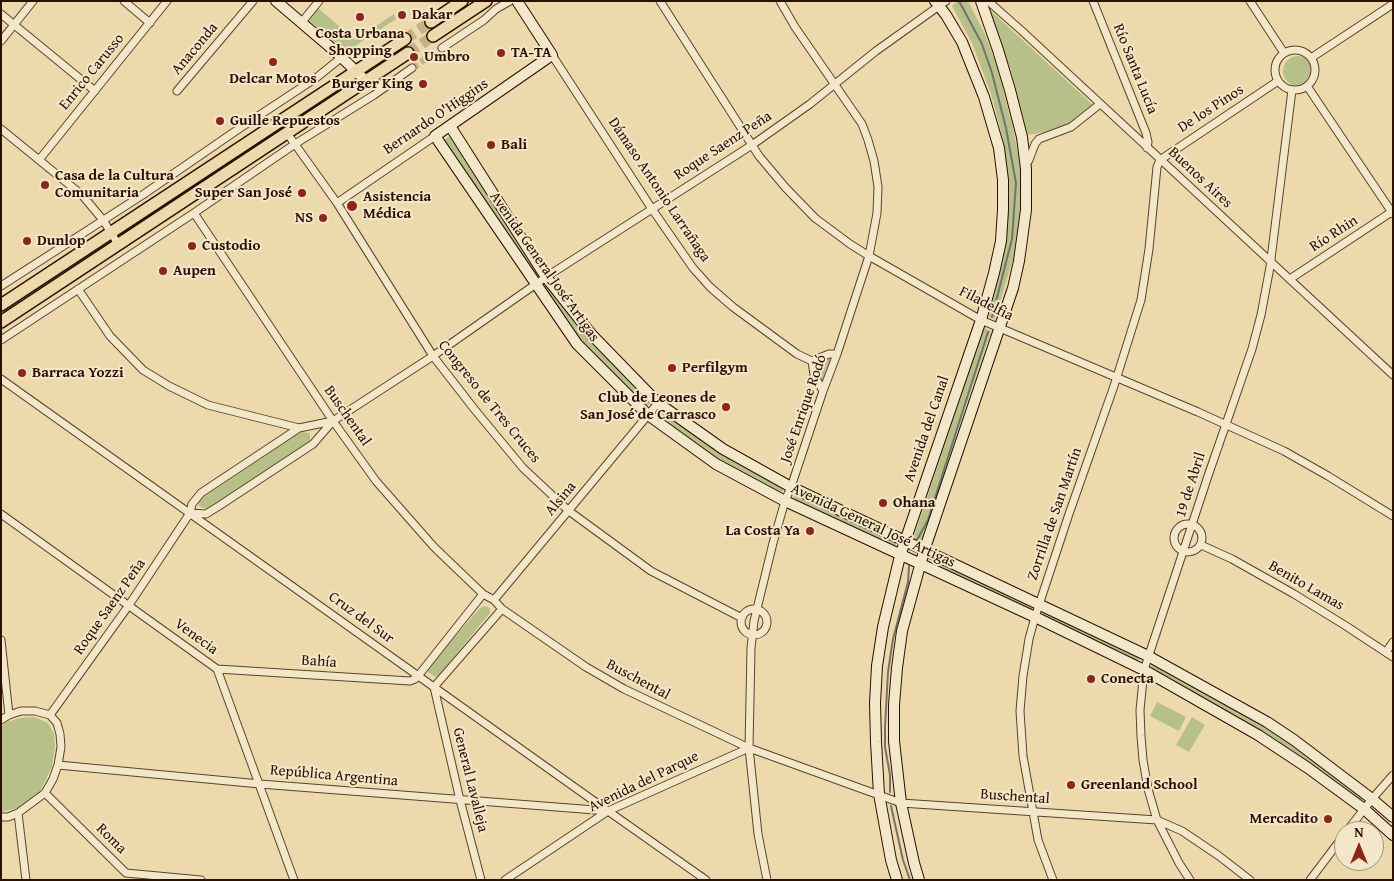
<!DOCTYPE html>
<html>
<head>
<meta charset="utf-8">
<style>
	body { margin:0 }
	#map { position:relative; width:1394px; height:881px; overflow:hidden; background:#eddaac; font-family:"Gentium Book Plus",serif }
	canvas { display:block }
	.frame { position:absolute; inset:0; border:2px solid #2b0f00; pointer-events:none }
	.north { position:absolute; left:1334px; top:821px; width:50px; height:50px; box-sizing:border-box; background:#f3e7c9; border:1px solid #a39179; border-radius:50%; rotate:0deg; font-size:14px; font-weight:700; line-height:20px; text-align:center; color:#2b0f00 }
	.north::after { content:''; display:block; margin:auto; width:18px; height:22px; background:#8f2418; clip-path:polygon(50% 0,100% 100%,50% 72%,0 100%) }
</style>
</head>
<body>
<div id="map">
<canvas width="1394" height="881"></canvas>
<div class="frame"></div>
<div class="north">N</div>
</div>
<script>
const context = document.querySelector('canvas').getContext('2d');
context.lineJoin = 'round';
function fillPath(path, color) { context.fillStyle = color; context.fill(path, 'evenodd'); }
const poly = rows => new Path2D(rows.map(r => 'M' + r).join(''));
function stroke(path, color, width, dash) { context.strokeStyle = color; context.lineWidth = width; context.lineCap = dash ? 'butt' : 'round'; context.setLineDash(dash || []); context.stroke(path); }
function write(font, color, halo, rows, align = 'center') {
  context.font = font + ' "Gentium Book Plus",serif'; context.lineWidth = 4; context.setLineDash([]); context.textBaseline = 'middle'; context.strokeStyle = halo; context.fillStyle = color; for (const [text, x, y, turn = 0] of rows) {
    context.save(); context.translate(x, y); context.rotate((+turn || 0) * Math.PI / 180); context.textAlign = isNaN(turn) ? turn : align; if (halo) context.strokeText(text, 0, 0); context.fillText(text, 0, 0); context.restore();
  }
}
fillPath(poly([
	[958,1,968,1,985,34,999,72,1013,128,1023,180,1018,242,995,319,989,317,1006,240,1009,184,1003,139,991,94,972,43,952,6],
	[318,8,355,40,394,14,396,19,346,52,308,20],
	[989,9,1094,106,1067,128,1028,135,1012,74],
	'1283 71a15 15 0 1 1 30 0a15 15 0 1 1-30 0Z',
	[349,79,351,82,327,99,229,165,152,217,144,220,127,231,123,231],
	[450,136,541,274,534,278,444,140],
	[107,241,106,245,64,273,59,278,1,316,1,310],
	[548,284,595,346,651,402,645,408,588,352,542,289],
	[984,328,991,331,920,543,913,539],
	[827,358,831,359,824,382,820,379,819,371,820,365,823,360],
	[660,410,783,488,783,491,778,493,716,459,654,417],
	[301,432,310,433,310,441,209,510,199,506,198,501],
	[795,493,897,542,894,548,794,500,793,495],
	[935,561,938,561,1032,607,1032,609,1031,610,934,565],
	[485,606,490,608,490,613,439,675,435,677,428,672,428,668,480,608],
	[1044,612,1140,657,1139,660,1138,662,1042,616],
	[1153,664,1265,725,1363,795,1363,797,1361,800,1358,801,1261,731,1153,671,1151,668],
	[1157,702,1186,717,1179,731,1150,716],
	[34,717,48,723,54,734,55,747,52,767,39,793,18,808,1,812,1,726,7,722,20,718],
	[1192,717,1205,725,1189,752,1176,745]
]), '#b8c08a');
stroke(poly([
	[959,1,982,44,992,73,1006,128,1016,183,1012,239,992,317],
	[917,540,928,520,988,332],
	[890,792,890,775,885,747,885,727,888,672,893,639,908,582,909,566],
	[891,806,903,860,910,880]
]), '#71746d', 2);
stroke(poly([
	[412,68,442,48]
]), '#c6b18a', 7, [7, 3.5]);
stroke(poly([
	[405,39,431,22],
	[408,53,433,36]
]), '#c6b18a', 11, [11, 5.5]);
const street = poly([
	[124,1,150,23],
	[660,1,759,156,785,187,815,218,850,244,869,256,981,320,1198,412,1284,451,1328,476,1393,516],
	[988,1,1022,31,1393,375],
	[1093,1,1146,133,1148,142,1147,148],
	[1250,1,1284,53],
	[1,14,95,91],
	[302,22,319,1],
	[1,41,33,1],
	[442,48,484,20,496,9,510,1],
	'1275 70a20 20 0 1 1 40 0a20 20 0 1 1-40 0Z',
	[552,55,652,209,693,268,710,287,733,307,797,354,812,361],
	[1311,58,1393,4],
	[366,81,377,86,386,83],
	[1307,86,1393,214],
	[177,91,253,1],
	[1,129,82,195,103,220,118,244],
	[287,133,337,203,433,356,475,410,523,468,569,511,651,571,742,618],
	[39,160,167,1],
	[1026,165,1029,160,1035,144,1039,139,1071,127,1100,104],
	[337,203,435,136],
	[194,213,333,421,376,481,434,547,483,594,494,600,502,609,586,667,624,689,749,748,901,803,1157,820,1182,831,1219,856,1250,880],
	[1290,279,1393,211],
	[1,286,144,194,240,128,316,78,342,57],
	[78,289,110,336,143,370,169,386,208,405,299,428],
	[1,340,194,213,295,144,374,95,412,68],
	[1,379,608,811,706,880],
	[823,391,814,375,812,361,829,354,837,354],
	[190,513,206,514,219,506,313,444,333,421,433,356,546,277,752,145,810,104,876,51,946,1],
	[1,514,217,669,294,880],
	'1174 538a14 14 0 1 1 28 0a14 14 0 1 1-28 0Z',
	[1201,545,1232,559,1294,594,1346,626,1393,657],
	[494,600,658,403],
	'741 622a13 13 0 1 1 26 0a13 13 0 1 1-26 0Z',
	[1,640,9,715],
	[1386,652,1393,642],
	[217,669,410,681,415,679,418,676,483,594],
	[50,715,129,605,190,513,192,504,201,493,299,428,333,421],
	[1,720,9,715,21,711,35,711,50,715,57,723,60,734,61,747,58,765,53,779,45,793,18,813,8,817,1,817],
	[58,765,260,784,608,811],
	[45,793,126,873,201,880],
	[18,813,26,880],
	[1347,831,1372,799,1393,775],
	[481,880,460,800,434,687,502,609],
	[505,880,608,811,749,748],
	[767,880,758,834,749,748,751,648,754,621,773,543,785,501,791,487,823,391,837,354,869,256,877,213,878,187,874,161,868,140,862,124,795,27,780,1],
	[1053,880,1038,840,1023,756,1020,711,1023,676,1029,639,1035,617,1069,514,1114,386,1141,300,1149,249,1157,167,1160,160,1278,81],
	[1190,880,1179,863,1157,820,1148,789,1143,760,1141,736,1140,710,1144,670,1208,476,1252,349,1261,315,1270,267,1292,90],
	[1310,880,1344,835]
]);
const secondary = poly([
	[276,1,337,53,366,81],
	[517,1,552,55,435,136,577,344,648,415,716,464,785,501,1035,617,1144,670,1258,735,1308,768,1364,809,1393,835],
	[450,126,546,277,592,335,658,403,723,449,791,487,1148,656,1267,722,1294,740,1372,799,1393,817],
	[897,880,891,860,879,794,876,742,875,703,877,666,883,627,900,556,981,320,994,273,1001,241,1003,210,1003,180,999,148,984,97,962,42,946,15,935,1],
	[919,880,914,863,901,803,894,741,894,705,897,668,902,631,924,551,1013,288,1019,261,1026,210,1026,169,1022,137,1010,90,998,50,981,1]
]);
const primary = poly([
	[431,22,462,1],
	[433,36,486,1],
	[1,305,405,39],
	[1,322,408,53]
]);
stroke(street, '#5c422b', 9);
stroke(secondary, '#2b0f00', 12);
stroke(primary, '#2b0f00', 14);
stroke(street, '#f3e7c9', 7);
stroke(secondary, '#f3e7c9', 10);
stroke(primary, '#eddaac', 11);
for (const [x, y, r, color] of [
	[402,15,5,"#8f2418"],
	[360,17,5,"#8f2418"],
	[501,53,5,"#8f2418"],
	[414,57,5,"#8f2418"],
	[273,62,5,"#8f2418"],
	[423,84,5,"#8f2418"],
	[220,121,5,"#8f2418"],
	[491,145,5,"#8f2418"],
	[45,185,5,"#8f2418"],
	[302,193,5,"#8f2418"],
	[352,206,6,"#8f2418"],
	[323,218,5,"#8f2418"],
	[27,241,5,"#8f2418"],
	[192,246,5,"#8f2418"],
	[163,271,5,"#8f2418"],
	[672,368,5,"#8f2418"],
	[22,373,5,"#8f2418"],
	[726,407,5,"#8f2418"],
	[883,503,5,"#8f2418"],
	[810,531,5,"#8f2418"],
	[1091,679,5,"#8f2418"],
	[1071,785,5,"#8f2418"],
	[1328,819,5,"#8f2418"]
]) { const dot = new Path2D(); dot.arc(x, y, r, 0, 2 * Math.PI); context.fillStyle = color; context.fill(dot); stroke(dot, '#f3e7c9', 2); }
write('bold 15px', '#2b0f00', '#f3e7c9', [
	["Dakar",412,15],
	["Costa Urbana",360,34,"center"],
	["Shopping",360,51,"center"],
	["TA-TA",511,53],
	["Umbro",424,57],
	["Delcar Motos",273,79,"center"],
	["Burger King",413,84,"right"],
	["Guille Repuestos",230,121],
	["Bali",501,145],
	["Casa de la Cultura",55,176],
	["Comunitaria",55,193],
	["Super San José",292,193,"right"],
	["Asistencia",363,197],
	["Médica",363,214],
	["NS",313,218,"right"],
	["Dunlop",37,241],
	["Custodio",202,246],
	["Aupen",173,271],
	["Perfilgym",682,368],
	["Barraca Yozzi",32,373],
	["Club de Leones de",716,398,"right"],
	["San José de Carrasco",716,415,"right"],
	["Ohana",893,503],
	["La Costa Ya",800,531,"right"],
	["Conecta",1101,679],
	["Greenland School",1081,785],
	["Mercadito",1318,819,"right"]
], 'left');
write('15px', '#2b0f00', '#f3e7c9', [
	["Anaconda",195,49,-50],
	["Río Santa Lucía",1135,69,68],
	["Enrico Carusso",92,72,-51],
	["De los Pinos",1211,109,-33],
	["Bernardo O'Higgins",436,117,-34],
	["Roque Saenz Peña",723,146,-33],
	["Buenos Aires",1200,178,43],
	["Dámaso Antonio Larrañaga",659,190,56],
	["Río Rhin",1334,234,-33],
	["Avenida General José Artigas",544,267,55],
	["Filadelfia",986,304,27],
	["Congreso de Tres Cruces",489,402,51],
	["José Enrique Rodó",804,409,-71],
	["Buschental",347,416,55],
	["Avenida del Canal",927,429,-71],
	["19 de Abril",1191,485,-72],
	["Alsina",561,499,-50],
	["Zorrilla de San Martín",1055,514,-71],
	["Avenida General José Artigas",873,526,25],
	["Benito Lamas",1306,586,30],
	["Roque Saenz Peña",110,607,-55],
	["Cruz del Sur",361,618,36],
	["Venecia",196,637,36],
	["Bahía",319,662,4],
	["Buschental",638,680,28],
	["República Argentina",334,776,5],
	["General Lavalleja",470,780,76],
	["Avenida del Parque",644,782,-26],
	["Buschental",1015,797,4],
	["Roma",111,839,45]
]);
</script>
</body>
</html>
